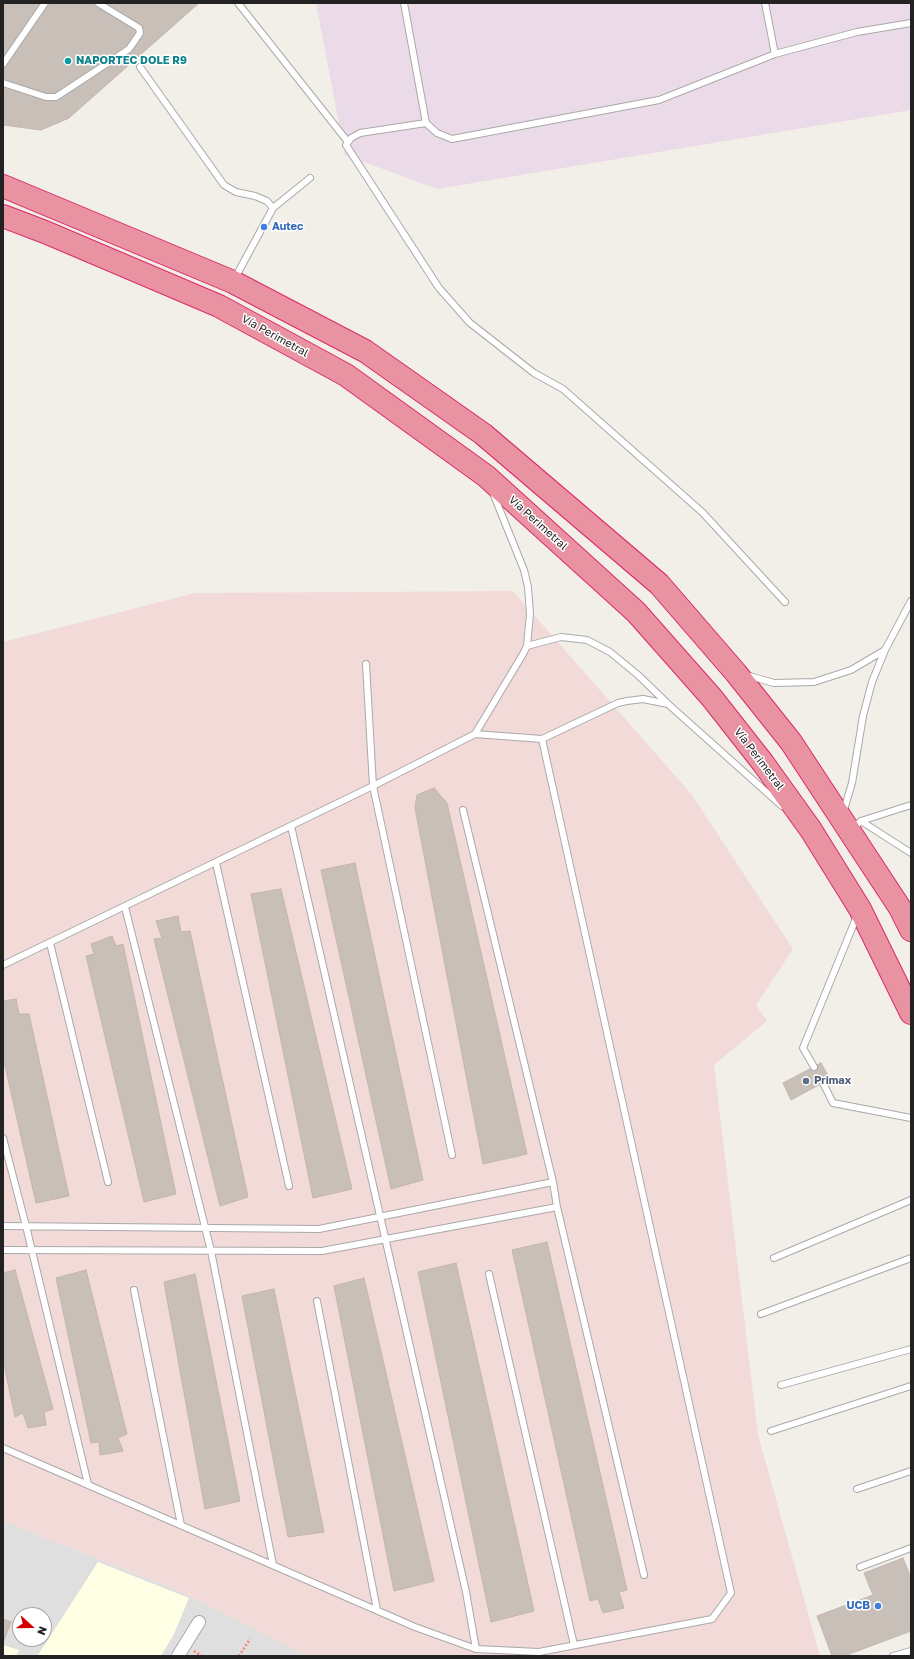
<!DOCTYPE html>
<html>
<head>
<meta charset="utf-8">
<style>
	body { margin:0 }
	#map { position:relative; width:914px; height:1659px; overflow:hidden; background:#f2efe9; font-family:"Golos Text",sans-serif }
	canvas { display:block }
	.frame { position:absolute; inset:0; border:4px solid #222; pointer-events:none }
	.north { position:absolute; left:12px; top:1607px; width:40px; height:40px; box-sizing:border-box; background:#fff; border:1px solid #a7a7a7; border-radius:50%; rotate:111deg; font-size:11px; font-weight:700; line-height:16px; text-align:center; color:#222 }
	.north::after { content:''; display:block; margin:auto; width:14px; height:18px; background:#d40000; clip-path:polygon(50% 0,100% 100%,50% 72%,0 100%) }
</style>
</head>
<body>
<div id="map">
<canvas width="914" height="1659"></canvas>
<div class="frame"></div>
<div class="north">N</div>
</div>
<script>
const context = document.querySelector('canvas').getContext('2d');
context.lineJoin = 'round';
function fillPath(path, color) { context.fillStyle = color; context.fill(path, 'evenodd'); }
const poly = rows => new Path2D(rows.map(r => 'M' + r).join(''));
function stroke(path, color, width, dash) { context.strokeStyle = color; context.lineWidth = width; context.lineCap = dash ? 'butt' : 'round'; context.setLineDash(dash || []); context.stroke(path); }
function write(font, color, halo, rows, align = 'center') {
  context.font = font + ' "Golos Text",sans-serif'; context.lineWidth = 3; context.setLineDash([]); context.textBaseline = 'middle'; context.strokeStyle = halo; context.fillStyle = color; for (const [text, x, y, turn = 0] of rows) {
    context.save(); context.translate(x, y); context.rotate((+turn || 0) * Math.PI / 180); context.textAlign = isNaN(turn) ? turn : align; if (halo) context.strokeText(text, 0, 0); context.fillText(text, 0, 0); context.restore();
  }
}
fillPath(poly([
	[3,1521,184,1593,308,1656,3,1656],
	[20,1615,44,1615,44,1639,20,1639]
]), '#e0dfdf');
fillPath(poly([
	[513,591,692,795,793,949,756,1005,767,1021,714,1065,758,1435,820,1656,308,1656,184,1593,3,1521,3,642,195,593]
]), '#f2dad9');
fillPath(poly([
	[316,3,911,3,911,110,437,189,345,155]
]), '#ebdbe8');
fillPath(poly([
	[98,1562,189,1598,174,1634,161,1656,38,1655],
	[3,1645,19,1650,16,1656,3,1656]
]), '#ffffe5');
const building = poly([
	[3,3,199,3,69,118,41,130,3,125,3,3],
	[434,788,447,803,527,1154,483,1164,415,808,417,795,434,788],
	[355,863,423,1180,391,1189,321,870,355,863],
	[281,889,352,1189,313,1198,251,894,281,889],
	[178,916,181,932,190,931,248,1197,220,1206,154,939,162,938,156,921,178,916],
	[112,936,116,946,123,944,176,1194,144,1202,86,956,94,954,91,944,112,936],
	[16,999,19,1014,29,1014,69,1196,36,1203,3,1057,3,1001,16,999],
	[821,1063,830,1079,791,1100,783,1083,821,1063],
	[547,1242,627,1590,619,1592,624,1608,603,1613,598,1599,590,1601,512,1250,547,1242],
	[456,1263,534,1611,491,1622,418,1272,456,1263],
	[15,1270,53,1409,44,1412,46,1425,28,1428,23,1413,15,1417,3,1360,3,1273,15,1270],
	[86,1270,127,1434,118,1438,123,1451,100,1455,99,1442,91,1443,56,1278,86,1270],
	[195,1274,240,1501,205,1509,164,1282,195,1274],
	[364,1278,434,1581,394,1591,334,1286,364,1278],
	[274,1289,324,1532,288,1537,242,1296,274,1289],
	[903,1558,911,1578,911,1631,844,1656,832,1656,817,1616,873,1595,864,1573,903,1558],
	[3,1619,11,1622,3,1643,3,1619]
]);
fillPath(building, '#c7bfb8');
stroke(building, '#c4b6ab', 1);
const lane = poly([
	[238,3,348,142],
	[404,3,426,123,437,133,452,139,659,100,775,54,857,32,911,23],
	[765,3,775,54],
	[3,64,45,3],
	[140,67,224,185,236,192,255,196,267,201,273,208,235,278],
	[3,83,46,97,56,97,129,49,140,33,139,28,98,3],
	[426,123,360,133,351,138,346,145,439,288,470,323,534,373,563,389,702,512,785,602],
	[273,208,310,178],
	[527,646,561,637,587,640,610,652,638,675,667,703],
	[366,664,373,786,452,1155],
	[746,675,774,683,814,682,851,670,885,650],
	[475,734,523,654,527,646,530,614,528,587,524,570,493,493],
	[463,810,553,1182,557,1207,644,1575],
	[843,813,852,783,863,716,872,682,885,650,911,601],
	[861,821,911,853],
	[291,826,466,1592,476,1649],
	[852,829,861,821,911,805],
	[216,863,289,1186],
	[125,907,211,1251,273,1565],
	[50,943,108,1182],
	[3,965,373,786,475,734,542,739,618,703,627,701,643,699,668,704,782,806],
	[814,1067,803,1048,857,916],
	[823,1083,833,1103,911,1118],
	[3,1138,26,1226,88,1484],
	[3,1226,319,1229,553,1182],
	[3,1250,322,1251,557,1207],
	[774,1258,911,1200],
	[489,1274,574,1645],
	[134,1290,181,1525],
	[317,1301,377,1610],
	[761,1314,911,1258],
	[781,1385,911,1349],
	[771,1431,911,1386],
	[3,1448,415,1627,476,1649,539,1652,712,1619,731,1593,542,739],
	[857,1489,911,1471],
	[860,1567,911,1548],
	[893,1656,911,1651]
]);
const street = poly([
	[178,1656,199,1622]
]);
const highway = poly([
	[3,186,233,282,365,351,483,434,659,584,736,673,791,742,900,908,911,930],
	[3,216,45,232,219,306,346,375,486,476,636,612,712,698,763,763,811,830,860,909,911,1013]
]);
stroke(lane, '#a9a9a9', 8);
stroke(street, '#a9a9a9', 14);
stroke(highway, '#dc2a67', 24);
stroke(poly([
	[194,1651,202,1656],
	[239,1656,250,1639]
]), '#fa8072', 2.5, [2, 2]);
stroke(lane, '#fff', 6);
stroke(street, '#fff', 12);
stroke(highway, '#e892a2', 22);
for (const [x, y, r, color] of [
	[68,61,4,"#0f9aa8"],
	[264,227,4,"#3f7fe0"],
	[806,1081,4,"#5c6f8a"],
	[878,1606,4,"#3f7fe0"]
]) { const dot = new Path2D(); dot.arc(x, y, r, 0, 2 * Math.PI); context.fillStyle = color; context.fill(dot); stroke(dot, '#fff', 1.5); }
write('bold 11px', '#0d838f', '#fff', [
	["NAPORTEC DOLE R9",76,61]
], 'left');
write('bold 11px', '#366cbe', '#fff', [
	["Autec",272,227],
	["UCB",870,1606,"right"]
], 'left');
write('11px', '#222', '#fff', [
	["Vía Perimetral",275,336,29],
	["Vía Perimetral",538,523,42],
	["Vía Perimetral",759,759,53]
]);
write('bold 11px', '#4e5e75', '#fff', [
	["Primax",814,1081]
], 'left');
</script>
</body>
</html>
